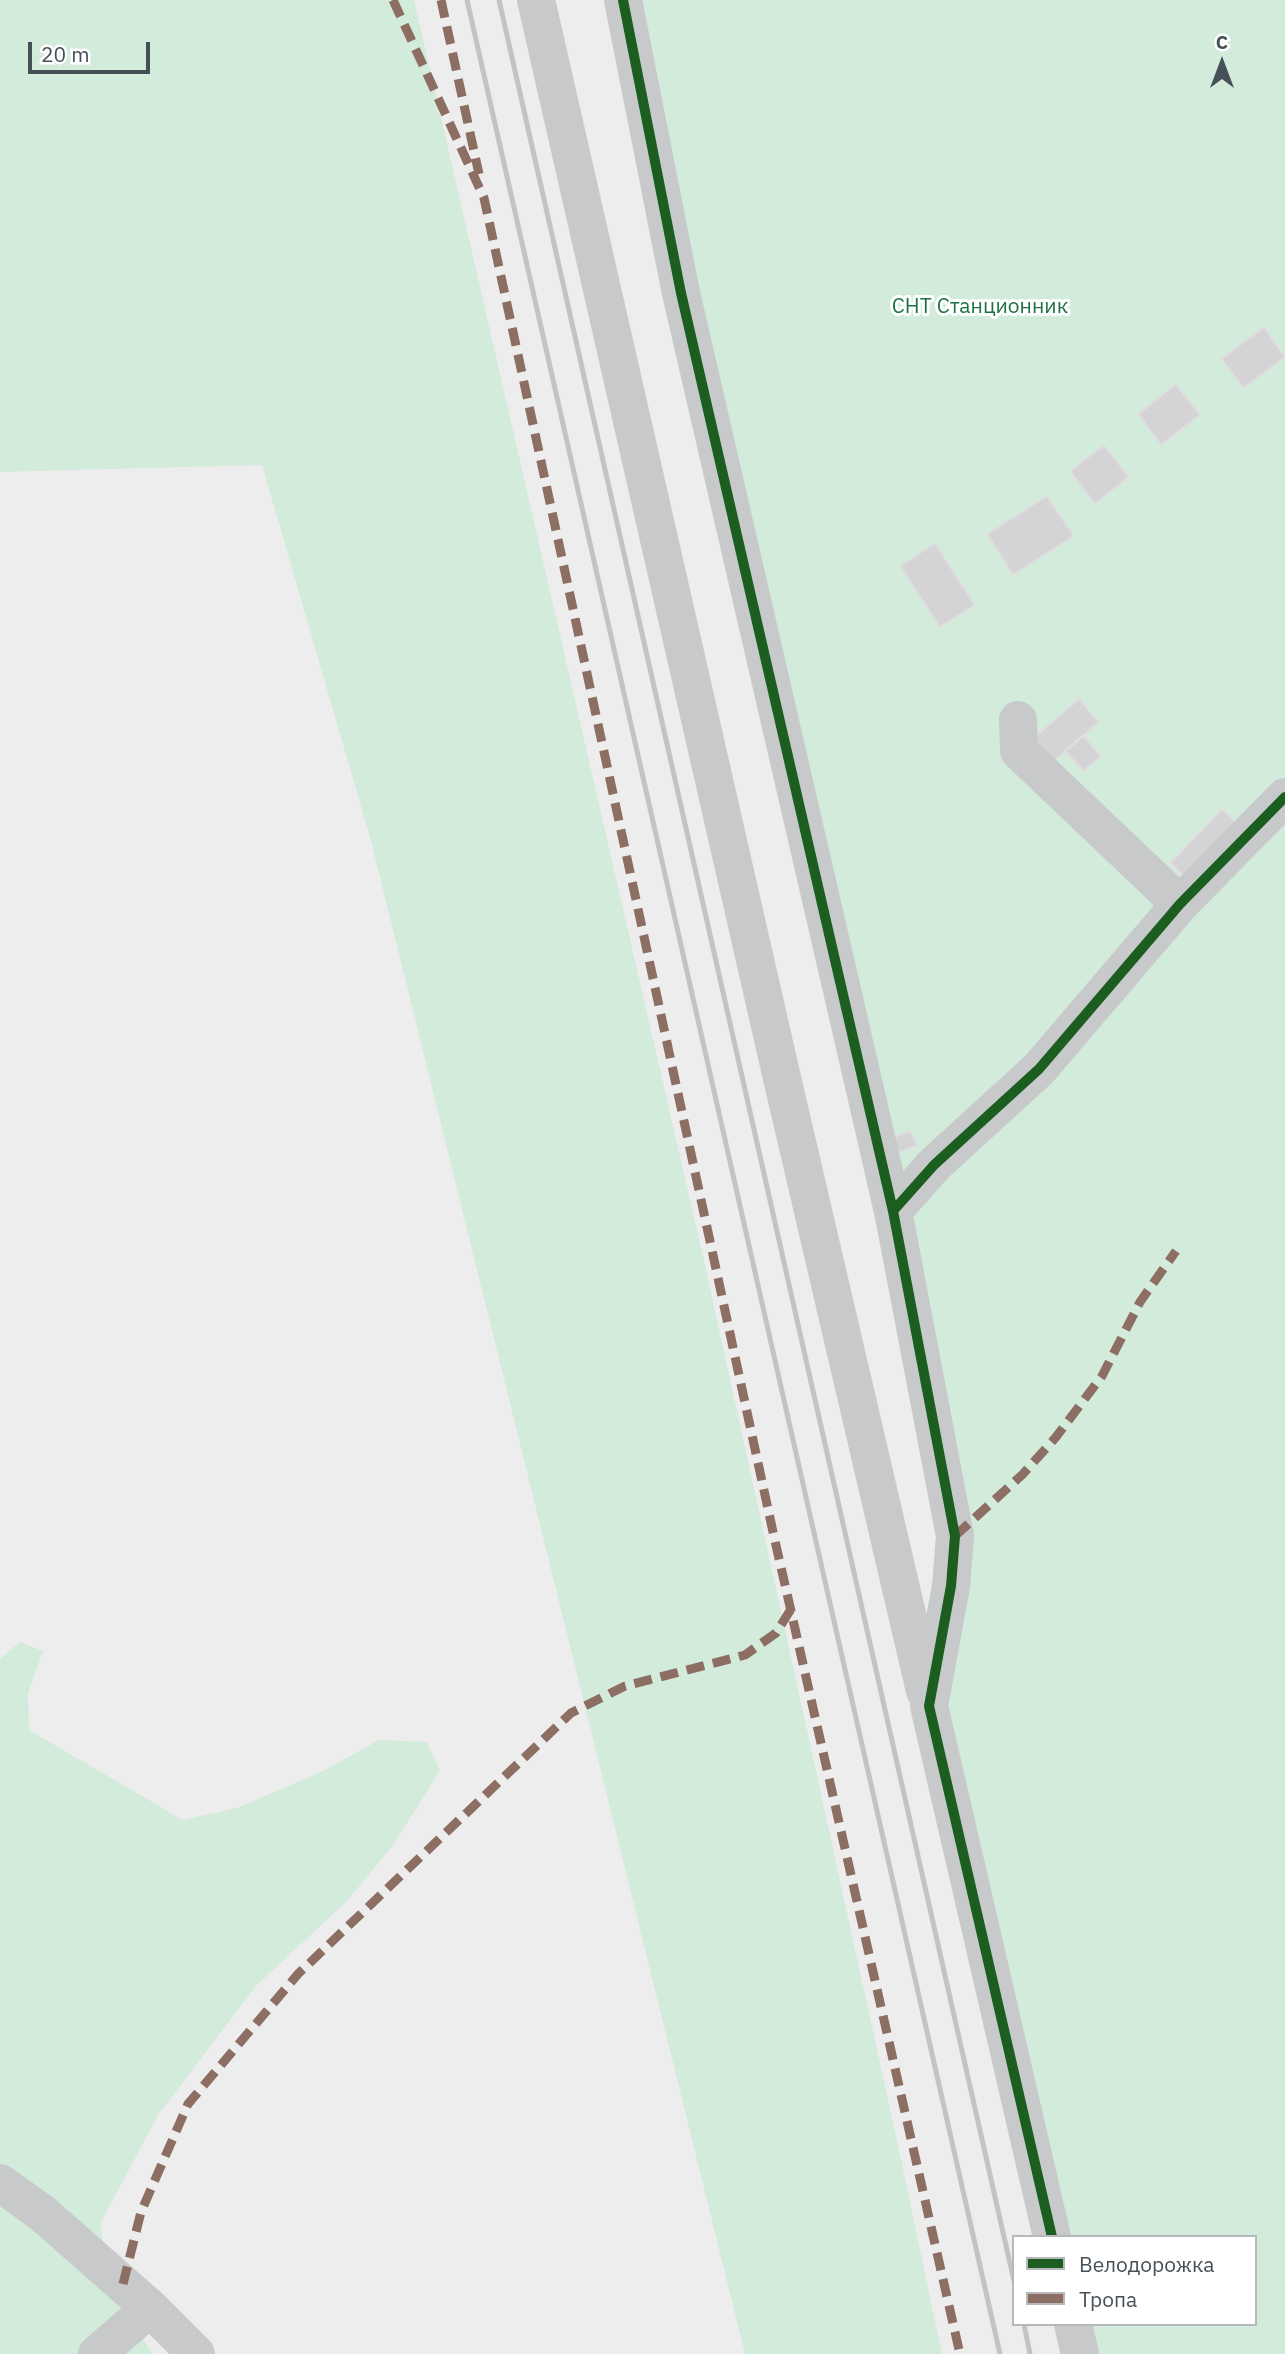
<!DOCTYPE html>
<html>
<head>
<meta charset="utf-8">
<style>
	body { margin:0 }
	#map { position:relative; width:1285px; height:2354px; overflow:hidden; background:#eeeded; font-family:"IBM Plex Sans",sans-serif }
	canvas { display:block }
	.legend { position:absolute; left:1012px; top:2235px; width:245px; height:91px; box-sizing:border-box; background:#fff; border:2px solid #b5b9bc; margin:0; padding:9px 12px; list-style:none; font-size:21px; color:#465058 }
	.legend li { display:flex; align-items:center; gap:14px; height:35px }
	.legend b { width:35px; border:2px solid #b5b9bc }
	.north { position:absolute; left:1187px; top:28px; width:70px; height:70px; -webkit-text-stroke:5px #fff; paint-order:stroke; rotate:0deg; font-size:19px; font-weight:700; line-height:28px; text-align:center; color:#465058 }
	.north::after { content:''; display:block; margin:auto; width:24px; height:32px; background:#465058; clip-path:polygon(50% 0,100% 100%,50% 72%,0 100%) }
	.scale { position:absolute; left:28px; top:42px; width:122px; height:32px; box-sizing:border-box; border:4px solid #465058; border-top:0; padding-left:9px; font-size:21px; line-height:24px; white-space:nowrap; color:#465058; -webkit-text-stroke:5px #fff; paint-order:stroke }
</style>
</head>
<body>
<div id="map">
<canvas width="1285" height="2354"></canvas>
<ul class="legend">
<li><b style="height:9px;background:#1b5e20"></b>Велодорожка</li>
<li><b style="height:9px;background:#8d6e63"></b>Тропа</li>
</ul>
<div class="north">С</div>
<div class="scale">20 m</div>
</div>
<script>
const context = document.querySelector('canvas').getContext('2d');
context.lineJoin = 'round';
function fillPath(path, color) { context.fillStyle = color; context.fill(path, 'evenodd'); }
const poly = rows => new Path2D(rows.map(r => 'M' + r).join(''));
function stroke(path, color, width, dash) { context.strokeStyle = color; context.lineWidth = width; context.lineCap = dash ? 'butt' : 'round'; context.setLineDash(dash || []); context.stroke(path); }
function write(font, color, halo, rows, align = 'center') {
  context.font = font + ' "IBM Plex Sans",sans-serif'; context.lineWidth = 6; context.setLineDash([]); context.textBaseline = 'middle'; context.strokeStyle = halo; context.fillStyle = color; for (const [text, x, y, turn = 0] of rows) {
    context.save(); context.translate(x, y); context.rotate((+turn || 0) * Math.PI / 180); context.textAlign = isNaN(turn) ? turn : align; if (halo) context.strokeText(text, 0, 0); context.fillText(text, 0, 0); context.restore();
  }
}
fillPath(poly([
	[0,0,414,0,705,1265,901,2159,942,2354,745,2354,371,841,262,465,0,472],
	[613,0,1285,0,1285,2354,1070,2354,1063,2324,1255,2324,1255,2237,1043,2237,923,1713,946,1540,834,1035,648,228],
	[20,1642,43,1651,28,1693,29,1730,183,1820,237,1808,323,1771,379,1740,427,1742,440,1771,393,1845,347,1901,256,1986,158,2115,100,2224,113,2297,153,2354,0,2354,0,1659]
]), '#d3ebda');
const building = poly([
	[1264,327,1285,357,1244,388,1221,359,1264,327],
	[1176,384,1200,415,1161,445,1138,414,1176,384],
	[1104,445,1129,477,1095,504,1070,471,1104,445],
	[1047,496,1074,536,1013,575,987,534,1047,496],
	[935,543,975,605,940,627,900,566,935,543],
	[1079,699,1099,722,1053,762,1032,739,1079,699],
	[1083,735,1101,756,1083,771,1065,751,1083,735],
	[1222,809,1240,826,1189,881,1170,863,1222,809],
	[911,1131,917,1146,895,1154,889,1139,911,1131]
]);
fillPath(building, '#d4d4d6');
stroke(building, '#dfdfe0', 2);
stroke(poly([
	[536,0,782,1078,925,1691],
	[623,0,681,293,893,1211,955,1536,951,1586,929,1706,1052,2237],
	[1018,720,1019,751,1180,904],
	[893,1211,934,1165,1039,1069,1180,904,1285,797],
	[0,2183,42,2213,150,2308,196,2354],
	[1073,2324,1080,2354],
	[97,2354,150,2308]
]), '#c7c9cb', 38);
stroke(poly([
	[467,0,1000,2354],
	[499,0,1014,2281],
	[1024,2324,1030,2354]
]), '#c2c3c5', 5);
stroke(poly([
	[393,0,484,198,773,1532,960,2354],
	[441,0,479,174],
	[955,1536,1023,1474,1056,1437,1102,1376,1140,1302,1176,1251],
	[123,2284,141,2212,188,2104,298,1974,571,1713,625,1686,745,1655,776,1633,791,1609]
]), '#8d6e63', 9, [18, 9]);
stroke(poly([
	[623,0,681,293,893,1211,955,1536,951,1586,929,1706,1052,2237],
	[893,1211,934,1165,1039,1069,1180,904,1285,797]
]), '#1b5e20', 10);
write('21px', '#1e7242', '#fff', [
	["СНТ Станционник",980,307]
]);
</script>
</body>
</html>
